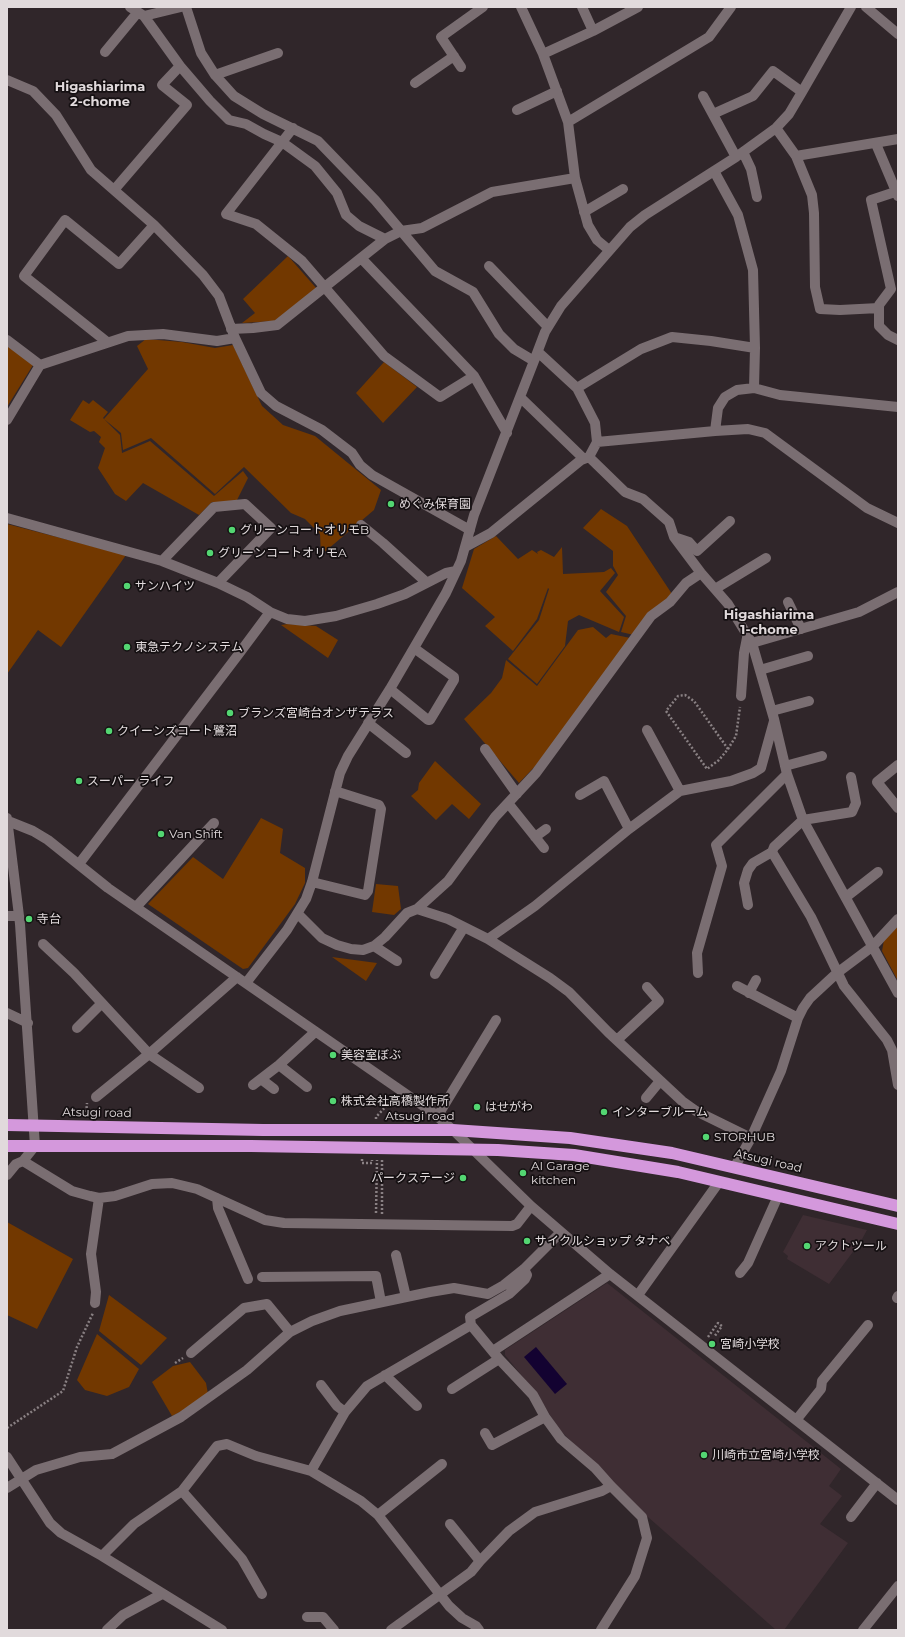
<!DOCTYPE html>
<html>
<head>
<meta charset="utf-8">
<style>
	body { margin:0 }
	#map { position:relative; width:905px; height:1637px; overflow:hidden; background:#30262a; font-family:Montserrat,sans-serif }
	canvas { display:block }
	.frame { position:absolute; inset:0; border:8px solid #e1dadc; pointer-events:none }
</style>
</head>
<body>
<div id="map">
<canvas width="905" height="1637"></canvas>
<div class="frame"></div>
</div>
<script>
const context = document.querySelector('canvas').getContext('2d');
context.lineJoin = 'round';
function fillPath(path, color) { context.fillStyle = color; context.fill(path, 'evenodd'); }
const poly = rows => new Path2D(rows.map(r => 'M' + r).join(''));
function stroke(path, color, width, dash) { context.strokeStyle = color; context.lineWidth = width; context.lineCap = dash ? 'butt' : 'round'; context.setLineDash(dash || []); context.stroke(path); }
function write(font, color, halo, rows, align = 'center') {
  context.font = font + ' Montserrat,"Noto Sans JP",sans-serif'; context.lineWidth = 3.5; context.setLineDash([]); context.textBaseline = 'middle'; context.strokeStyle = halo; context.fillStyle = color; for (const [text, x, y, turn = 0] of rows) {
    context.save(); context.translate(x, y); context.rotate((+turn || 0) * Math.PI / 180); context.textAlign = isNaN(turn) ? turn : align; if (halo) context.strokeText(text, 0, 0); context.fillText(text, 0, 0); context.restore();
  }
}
fillPath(poly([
	[803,1215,867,1230,861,1241,829,1284,787,1259,788,1256,783,1252],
	[607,1283,841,1469,829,1486,842,1496,820,1524,848,1543,784,1630,776,1630,648,1517,647,1518,558,1428,539,1397,505,1355,505,1350]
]), '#3f2e34');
fillPath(poly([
	[288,256,317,289,275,321,242,323,255,313,243,299],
	[146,339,182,342,215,348,233,345,262,406,283,425,315,436,381,490,374,510,321,555,320,534,305,519,291,513,244,467,215,494,151,438,123,450,121,433,104,419,148,369,137,346],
	[7,344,33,365,7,407],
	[384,362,417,387,383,423,356,393],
	[83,400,89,404,93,400,108,412,103,418,120,435,122,453,150,441,214,496,243,471,248,478,236,502,212,502,199,515,143,483,126,501,115,494,98,468,105,448,99,442,101,437,94,431,90,432,70,420],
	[601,509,627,526,672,594,634,635,621,632,626,616,606,592,618,575,613,566,613,551,583,528],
	[7,524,126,555,61,647,38,630,7,674],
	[496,536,518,559,532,550,538,554,537,552,541,550,554,557,562,547,563,574,604,572,611,568,615,573,600,591,624,617,619,632,579,615,568,621,565,646,537,684,508,659,539,620,549,589,548,588,537,619,513,651,485,626,495,617,462,588,474,549],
	[288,624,316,626,338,640,328,658,281,625],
	[593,627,606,638,611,634,635,639,541,760,519,783,464,719,491,693,502,678,506,660,537,686,578,630],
	[435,761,481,804,469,819,452,804,436,820,411,796,418,790,419,783],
	[261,818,283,829,280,853,305,868,305,883,295,904,248,968,243,969,148,904,193,857,223,879],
	[376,884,398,886,401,909,394,915,372,912],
	[898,926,898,981,882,951,884,940],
	[332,957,377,963,366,981],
	[7,1222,73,1259,37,1329,7,1315],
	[109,1295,167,1338,141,1365,99,1331],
	[97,1334,139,1369,129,1387,107,1396,85,1390,77,1380],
	[190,1362,206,1383,208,1394,188,1408,172,1416,152,1382,173,1366]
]), '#723800');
fillPath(poly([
	[536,1347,567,1384,555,1394,524,1357]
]), '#130231');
stroke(poly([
	[728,749,694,701,685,695,678,696,666,711,707,769,719,760,728,749,736,736,740,707],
	[86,1116,87,1103],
	[376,1119,376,1117,393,1099],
	[362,1159,362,1163,372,1163,372,1160],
	[382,1160,382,1214],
	[376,1213,377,1160],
	[708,1337,718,1323,722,1326,714,1337],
	[175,1363,183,1358],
	[7,1428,63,1391,77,1347,93,1313]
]), '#898083', 2.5, [2, 2]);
stroke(poly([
	[130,7,144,16,180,66,210,101,229,120,246,124,264,134,282,142,315,166,337,193,346,215,359,226,385,239],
	[186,7,201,53,215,75,234,96,263,114,318,141,375,200,435,271,473,292,499,334,514,349,534,361],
	[521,7,543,54,568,122,575,178,588,225,597,240,609,250],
	[582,7,593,31],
	[866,7,898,34],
	[144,16,181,7],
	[105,52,138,12],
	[543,54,593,31,638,7],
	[461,67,441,37,483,7],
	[215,75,278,53],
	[7,80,33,91,56,115,91,170,154,225,203,275,219,296,235,338,261,393,276,406,322,430,352,453,360,465,372,475,470,530],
	[415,83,454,56],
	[703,96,736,157],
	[517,110,557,91],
	[713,114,753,96,773,71,802,92],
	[568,122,709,37,731,7],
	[293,128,226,214,256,224,302,261,384,356,440,397,474,376],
	[776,128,796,156,812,195,814,213,815,287,820,309,840,310,879,308],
	[876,144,898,196],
	[743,152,751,169,757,197],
	[796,156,898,139],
	[714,171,738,215,753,270,755,348,754,388],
	[114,190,187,105,162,85,180,66],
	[895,192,871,200,891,289,879,305,879,326,888,335,898,340],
	[584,212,623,189],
	[489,266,548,327],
	[231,329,253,328,277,325,361,258],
	[7,340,40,365],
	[107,342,24,276,65,220,119,264,154,225],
	[538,352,577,388,595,423,597,442,589,457,625,492,643,499,669,522,674,537,701,573,728,604,752,643,774,719,787,774,803,820,898,993],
	[577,388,641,349,672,337,711,341,755,348],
	[521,398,584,459],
	[7,420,40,365,128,336,163,334,217,341,235,338],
	[715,431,718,408,725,397,737,390,754,388,780,395,898,407],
	[507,433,474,376,361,258,385,239,401,231,422,228,492,192,575,178],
	[597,442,715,431,748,429,765,433,867,508,898,523],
	[7,518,162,561,218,583,247,597,270,612,287,619,305,621,336,616,377,604,405,594,446,573,456,571],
	[361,525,383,543,426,582],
	[674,537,689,542,697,551,730,521],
	[465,547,491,533,581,460,589,457],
	[162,561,214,507,245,504,271,528,218,583],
	[715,589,766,558],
	[788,602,801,629],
	[752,643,859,612,898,592],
	[760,670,808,656],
	[390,689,428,720,430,720,454,680,454,677,414,648],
	[741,696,744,653,747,638],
	[772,711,809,701],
	[368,723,406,753],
	[647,730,680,791],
	[485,749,517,794],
	[898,765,877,782,898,808],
	[785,766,822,756],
	[851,777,856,803,852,812,803,820,774,847,772,852,811,917,844,986,887,1040,892,1050,898,1085],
	[580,795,604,781,629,829],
	[508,803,544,848],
	[7,818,20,924,35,1146,23,1161,16,1164,7,1175],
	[8,821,33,831,48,840,108,888,432,1112,453,1130,531,1206,610,1274,898,1500],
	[535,837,546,829],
	[79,864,238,655,270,612],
	[312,882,365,895,368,891,381,809,379,805,335,791],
	[846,897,878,872],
	[748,905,744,883,748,870,753,863,772,852],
	[136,907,214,823],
	[417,909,448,881,495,817,536,773,651,616,670,602,686,583,701,573],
	[298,914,322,938,337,945,351,949,363,950,374,946,385,937,407,913,417,909,448,919,488,939,550,978,569,992,608,1032,682,1101,696,1111,751,1138],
	[7,916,19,916],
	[488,939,535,906,629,829,680,791,731,781,753,773,761,768,774,721],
	[43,944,74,973,149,1054,199,1088],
	[374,946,397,961],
	[698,973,697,953,722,866,716,845,787,774],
	[435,974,464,927],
	[246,983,287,930,306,899,312,882,340,773,348,756,390,689,446,593,461,561,474,515,534,361,545,332,561,306,630,227,645,215,736,157,776,128,789,114,802,92,851,7],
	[737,986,798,1018],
	[749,993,756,980],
	[7,1013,28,1023],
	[77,1028,102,1003],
	[617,1040,659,1001,647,987],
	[279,1065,307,1087],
	[261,1079,274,1089],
	[253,1085,279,1065,315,1032],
	[96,1097,149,1054,237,977],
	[646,1098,660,1081],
	[437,1117,496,1020],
	[23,1161,72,1191,90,1196,99,1198,115,1196,152,1184,172,1183,197,1189,265,1220,284,1223,512,1226,517,1224,531,1206],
	[734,1168,751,1138,781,1071,798,1018,803,1008,810,998,837,973,873,946,898,919],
	[217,1198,218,1208,248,1279],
	[396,1255,406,1297],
	[524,1269,527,1275,525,1279,509,1294,470,1317,471,1325,499,1359,533,1395,545,1417,561,1439,595,1468,611,1486,642,1517,647,1538,635,1576,601,1630],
	[740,1273,748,1263,778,1196],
	[262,1277,376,1276,381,1302],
	[638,1295,719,1182],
	[897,1298,898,1296],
	[95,1303,96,1292,91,1254,99,1198],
	[493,1351,610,1274],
	[191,1353,244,1308,267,1304,290,1332],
	[385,1375,417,1406],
	[321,1385,337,1406,345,1412],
	[452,1389,499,1359],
	[797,1419,821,1389,822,1381,868,1325],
	[485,1433,492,1445,545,1417],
	[7,1457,50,1523,61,1533,102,1556,222,1630],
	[311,1471,345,1412,367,1386,471,1325],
	[7,1488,36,1470,80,1457,112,1454,181,1417,247,1370,290,1332,312,1321,340,1311,430,1292,454,1288,488,1294,504,1285,524,1269,561,1232],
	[182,1491,242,1559,262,1594],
	[378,1515,442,1464],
	[851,1517,877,1483],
	[450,1524,480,1561],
	[102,1556,134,1524,182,1491,217,1446,227,1444,256,1456,311,1471,361,1501,378,1515,449,1606,462,1618,476,1626,479,1630],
	[307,1617,323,1617,334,1630],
	[107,1630,123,1615,162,1594],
	[391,1630,471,1572,480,1561,509,1531,535,1512,602,1491,611,1486],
	[863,1630,898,1586]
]), '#7a6e72', 10);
stroke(poly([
	[7,1125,263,1130,453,1130,570,1138,672,1153,898,1206],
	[7,1146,251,1146,498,1150,574,1155,678,1172,898,1224]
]), '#d498dc', 12);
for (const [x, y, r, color] of [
	[391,504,4,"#53d672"],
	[232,530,4,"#53d672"],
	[210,553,4,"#53d672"],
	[127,586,4,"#53d672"],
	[127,647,4,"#53d672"],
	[230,713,4,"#53d672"],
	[109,731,4,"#53d672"],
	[79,781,4,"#53d672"],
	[161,834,4,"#53d672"],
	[29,919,4,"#53d672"],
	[333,1055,4,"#53d672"],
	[333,1101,4,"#53d672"],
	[477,1107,4,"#53d672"],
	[604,1112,4,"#53d672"],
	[706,1137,4,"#53d672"],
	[523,1173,4,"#53d672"],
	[463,1178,4,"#53d672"],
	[527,1241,4,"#53d672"],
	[807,1246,4,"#53d672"],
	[712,1344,4,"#53d672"],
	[704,1455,4,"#53d672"]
]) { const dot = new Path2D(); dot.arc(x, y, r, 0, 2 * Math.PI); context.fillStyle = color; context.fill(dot); stroke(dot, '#151012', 1.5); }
write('12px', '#e1dadc', '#151012', [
	["めぐみ保育園",399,504],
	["グリーンコートオリモB",240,530],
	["グリーンコートオリモA",218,553],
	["サンハイツ",135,586],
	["東急テクノシステム",135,647],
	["ブランズ宮崎台オンザテラス",238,713],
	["クイーンズコート鷺沼",117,731],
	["スーパー ライフ",87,781],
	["Van Shift",169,834],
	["寺台",37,919],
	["美容室ぼぶ",341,1055],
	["株式会社高橋製作所",341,1101],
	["はせがわ",485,1107],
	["インターブルーム",612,1112],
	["STORHUB",714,1137],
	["AI Garage",531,1166],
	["kitchen",531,1180],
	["パークステージ",455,1178,"right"],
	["サイクルショップ タナベ",535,1241],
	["アクトツール",815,1246],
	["宮崎小学校",720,1344],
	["川崎市立宮崎小学校",712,1455]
], 'left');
write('12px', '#e1dadc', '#151012', [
	["Atsugi road",97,1113,1],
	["Atsugi road",420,1116],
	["Atsugi road",768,1161,13]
]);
write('bold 13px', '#e1dadc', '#151012', [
	["Higashiarima",100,87],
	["2-chome",100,102],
	["Higashiarima",769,615],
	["1-chome",769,630]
]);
</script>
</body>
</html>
